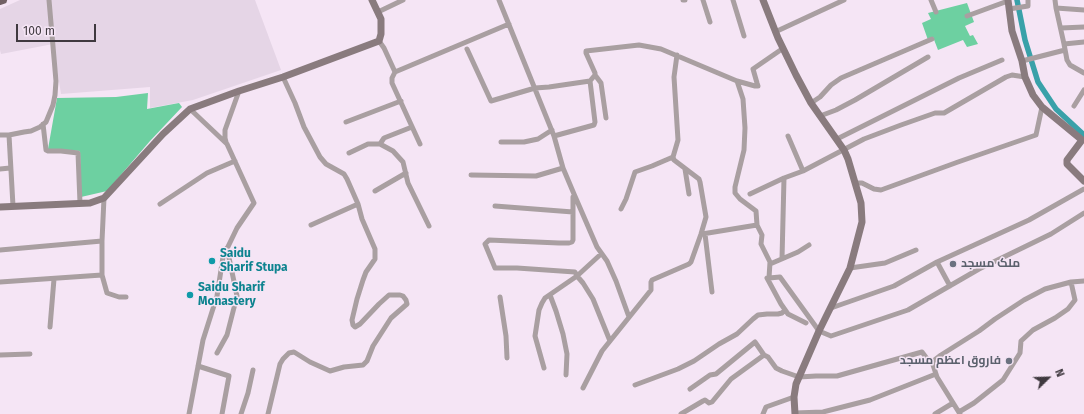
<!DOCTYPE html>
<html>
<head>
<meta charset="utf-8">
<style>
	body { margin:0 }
	#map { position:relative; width:1084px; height:414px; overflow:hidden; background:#f5e5f5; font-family:"Fira Sans",sans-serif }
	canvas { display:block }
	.north { position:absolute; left:1028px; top:358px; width:40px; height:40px; -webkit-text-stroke:3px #f5e5f5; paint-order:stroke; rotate:67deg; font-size:11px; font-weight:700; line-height:16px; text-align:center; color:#3f393f }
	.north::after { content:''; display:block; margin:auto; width:14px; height:18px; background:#3f393f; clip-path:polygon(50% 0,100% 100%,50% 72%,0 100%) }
	.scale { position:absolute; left:16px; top:24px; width:80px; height:18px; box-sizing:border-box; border:2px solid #3f393f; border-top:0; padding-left:5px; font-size:12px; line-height:14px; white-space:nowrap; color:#3f393f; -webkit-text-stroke:3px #f5e5f5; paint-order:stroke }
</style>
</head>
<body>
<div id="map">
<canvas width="1084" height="414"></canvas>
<div class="north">N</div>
<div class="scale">100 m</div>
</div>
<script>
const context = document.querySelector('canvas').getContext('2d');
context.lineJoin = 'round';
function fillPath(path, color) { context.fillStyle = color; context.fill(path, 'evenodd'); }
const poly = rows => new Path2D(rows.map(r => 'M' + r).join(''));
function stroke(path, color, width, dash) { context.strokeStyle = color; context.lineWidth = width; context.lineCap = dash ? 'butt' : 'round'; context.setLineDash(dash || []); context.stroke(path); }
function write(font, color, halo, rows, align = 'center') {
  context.font = font + ' "Fira Sans",Cairo,sans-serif'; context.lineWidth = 3; context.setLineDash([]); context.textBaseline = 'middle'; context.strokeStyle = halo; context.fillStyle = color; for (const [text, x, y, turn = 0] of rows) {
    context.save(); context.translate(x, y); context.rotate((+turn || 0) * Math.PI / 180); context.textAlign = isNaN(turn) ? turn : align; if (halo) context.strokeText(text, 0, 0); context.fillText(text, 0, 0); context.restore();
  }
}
fillPath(poly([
	[20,0,255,0,281,70,193,100,150,108,150,87,61,94,53,44,1,54,0,50,0,9]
]), '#e5d5e6');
fillPath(poly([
	[967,3,974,22,965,26,970,36,973,35,978,44,967,47,963,40,938,50,933,37,928,40,922,23,931,19,928,13],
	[148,93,147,109,179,103,182,107,150,141,107,191,81,197,80,151,48,149,57,98,116,97]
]), '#6dd0a1');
stroke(poly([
	[1017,0,1025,40,1038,82,1056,109,1084,135]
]), '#39a1a9', 5.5);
stroke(poly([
	[499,0,554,136,563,168,574,194,597,247,607,261,616,281,629,317],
	[683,0,685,0],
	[703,0,710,22],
	[733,0,744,36],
	[931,0,936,12],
	[1055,0,1056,8,1064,44,1067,60,1070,65,1084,73],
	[1056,8,1084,10],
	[1009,9,1028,6,1028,0],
	[378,12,403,0],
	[967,16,1008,1],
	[1061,28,1084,27],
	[775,32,844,0],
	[379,41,384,48,395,72],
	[1064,44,1084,42],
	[467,49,491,101,535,88,549,87,590,81],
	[1022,61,1065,50],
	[595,75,601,83,606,118],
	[737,81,743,99,745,128,744,150,735,187,735,193,740,199,756,211,757,225,762,235,761,244,770,262,769,278,780,277,819,331,831,336,908,310,979,269,1051,234,1084,213],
	[811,103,820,97,831,85,841,78,932,39],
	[1074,106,1084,90],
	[820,116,836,110,855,100,928,57],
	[346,122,401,101],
	[43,124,46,150,48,151,61,151,78,153,80,203],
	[0,135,9,135,24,132,31,131,40,127,46,122,53,105,55,95,56,81,49,0],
	[9,135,13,206],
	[554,136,594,125,595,122,590,81,595,75,595,73,586,53,586,51,639,45,661,49,737,81,755,86,758,86,757,83,753,69,782,49],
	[788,136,803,171],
	[837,139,959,78,1002,60],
	[226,142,225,138,225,130,239,91],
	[501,142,524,142,538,139,552,130],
	[380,144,384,138,412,127],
	[420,144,392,83,392,78,395,72,509,24],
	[349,153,368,144,380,144,393,151,403,162,408,183,429,226],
	[0,169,10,168],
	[685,169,689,194],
	[471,175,536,176,563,168],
	[856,183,862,183,874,189,881,190,958,162,1036,135,1042,107],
	[375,191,406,173],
	[750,194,784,178,803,171,864,139,901,125,935,113,944,113,1006,77,1012,75,1025,77],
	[573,197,573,240,572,242,569,243,559,243,489,240,485,244,495,268,517,268,575,272,577,276,583,283,593,299,610,341],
	[104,198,102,241,102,275,107,293,119,297,126,297],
	[160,204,207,173,235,161],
	[495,206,573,212],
	[621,209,626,199,635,172,652,166,673,157,678,140,674,77,677,55],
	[311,225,358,204],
	[702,234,757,225],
	[705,234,712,292],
	[0,250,102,241],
	[782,259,784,178],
	[937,262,950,286],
	[770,264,798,252,809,245],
	[850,268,885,263,916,250],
	[767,278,781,304,788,314,806,323],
	[0,282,102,275],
	[550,295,556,311,563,334,567,354,566,375],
	[500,297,506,336,507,358],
	[831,308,894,286,937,262,1029,220,1084,189],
	[50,327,54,279],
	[217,353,227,335,237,296,227,248],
	[0,355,30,354],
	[932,362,937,377,960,414],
	[198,366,229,376,222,414],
	[544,368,535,336,539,310,542,303,545,298,577,276,601,254],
	[635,385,678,369,694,361,719,344,737,334,753,319,758,315,767,314,778,314,782,313,785,310],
	[583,388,602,351,651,290,651,282,652,280,689,264,691,262,701,234,706,217,700,182,699,179,674,160,673,157],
	[690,389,710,375,716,374,755,342,764,355],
	[959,412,974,403,1003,380,1020,353,1021,341,1033,330,1055,318,1068,309,1075,300,1071,282],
	[795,413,823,412,870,400,936,374],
	[189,414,203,340,217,296,223,257,237,228,254,203,227,144,190,109],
	[241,414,248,393,253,370],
	[268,414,280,364,283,359,289,353,294,352,310,362,330,371,344,367,363,365,367,361,373,346,391,318,407,304,406,300,403,296,400,295,389,295,379,304,360,324,355,327,353,325,352,320,357,299,363,280,366,272,375,259,375,249,362,219,358,204,347,179,344,174,326,164,320,157,304,127,295,103,283,77],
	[681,414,703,401,705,400,709,403,712,402,731,379,764,355,768,357,776,368,782,371,799,377,816,376,837,376,922,352,928,360,932,362,941,355,979,331,995,319,1024,300,1045,289,1071,282,1084,281],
	[763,414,766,407,794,397],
	[935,414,953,403]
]), '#a99fa1', 5);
stroke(poly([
	[763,0,778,38,796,75,811,103,844,150,848,159,861,203,862,222,850,268,819,331,796,384,794,397,795,414],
	[1008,0,1012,31,1022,61,1025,77,1033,95,1042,107,1082,140,1067,160,1067,164,1084,181],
	[0,207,90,203,104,198,163,134,190,109,239,91,283,77,379,41,381,34,381,19,372,0]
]), '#897b7e', 7);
stroke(poly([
	[0,1,3,0]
]), '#726165', 8);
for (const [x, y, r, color] of [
	[212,261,4,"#0f9aa8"],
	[953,264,4,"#6b7280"],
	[190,295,4,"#0f9aa8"],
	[1009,361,4,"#6b7280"]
]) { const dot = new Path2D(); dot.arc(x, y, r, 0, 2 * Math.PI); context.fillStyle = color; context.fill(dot); stroke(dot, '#f5e5f5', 1.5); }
write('bold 12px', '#0d838f', '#f5e5f5', [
	["Saidu",220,254],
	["Sharif Stupa",220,268],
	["Saidu Sharif",198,288],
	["Monastery",198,302]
], 'left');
write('bold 12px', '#5b616d', '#f5e5f5', [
	["ملک مسجد",961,264],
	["فاروق اعظم مسجد",1001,361,"right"]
], 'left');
</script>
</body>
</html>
